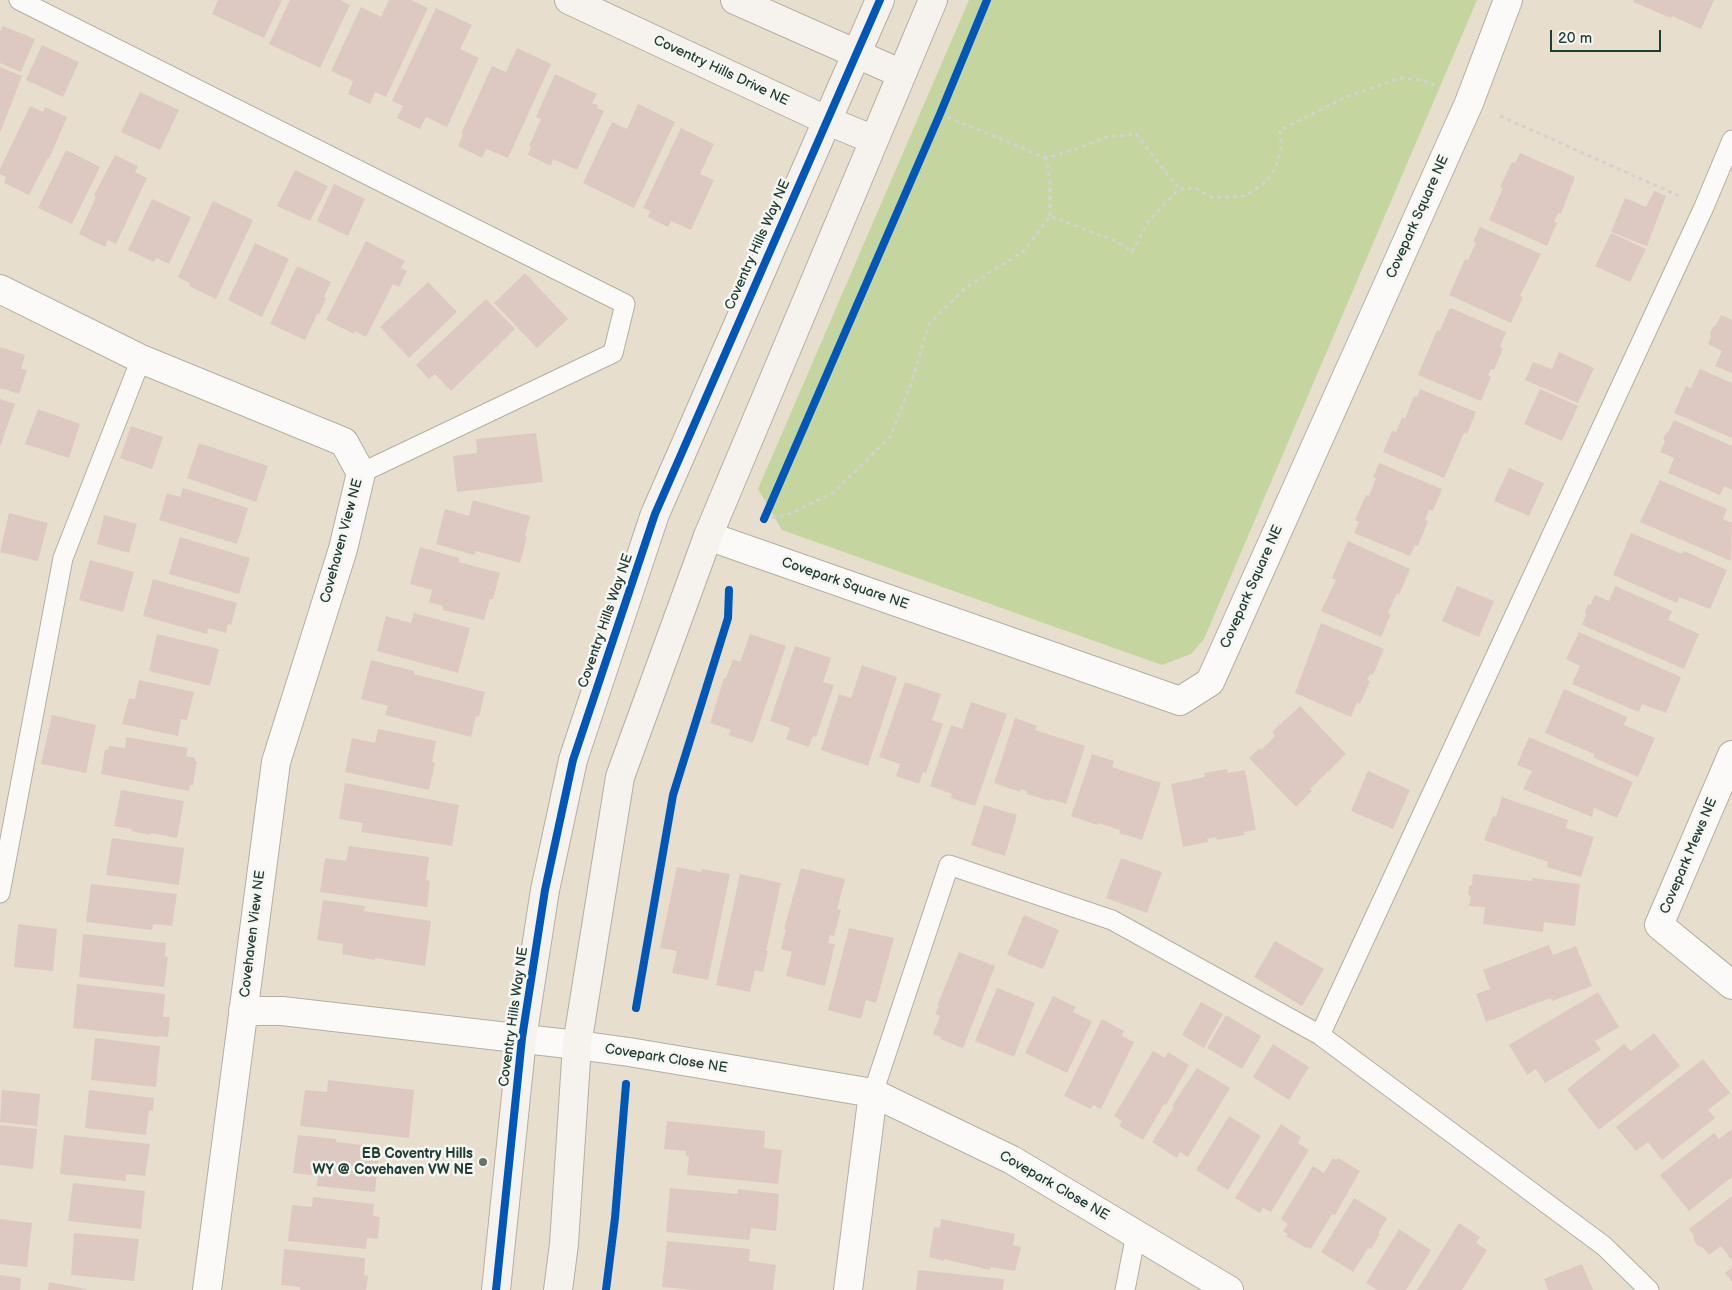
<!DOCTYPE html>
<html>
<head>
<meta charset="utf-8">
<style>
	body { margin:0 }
	#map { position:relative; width:1732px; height:1290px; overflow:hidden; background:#e8dece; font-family:"Balsamiq Sans",sans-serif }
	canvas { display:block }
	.scale { position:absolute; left:1550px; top:30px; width:111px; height:22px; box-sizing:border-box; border:2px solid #1f3d34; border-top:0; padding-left:6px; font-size:15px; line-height:18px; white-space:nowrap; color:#1f3d34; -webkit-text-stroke:4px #f6f6f2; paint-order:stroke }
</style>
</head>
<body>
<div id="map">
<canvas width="1732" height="1290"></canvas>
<div class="scale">20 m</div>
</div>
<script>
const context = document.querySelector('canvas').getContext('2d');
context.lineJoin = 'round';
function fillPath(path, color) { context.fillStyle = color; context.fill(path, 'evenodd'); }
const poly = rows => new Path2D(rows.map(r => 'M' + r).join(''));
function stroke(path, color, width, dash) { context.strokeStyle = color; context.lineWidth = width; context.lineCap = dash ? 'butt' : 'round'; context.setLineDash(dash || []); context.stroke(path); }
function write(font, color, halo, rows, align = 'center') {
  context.font = font + ' "Balsamiq Sans",sans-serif'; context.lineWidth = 5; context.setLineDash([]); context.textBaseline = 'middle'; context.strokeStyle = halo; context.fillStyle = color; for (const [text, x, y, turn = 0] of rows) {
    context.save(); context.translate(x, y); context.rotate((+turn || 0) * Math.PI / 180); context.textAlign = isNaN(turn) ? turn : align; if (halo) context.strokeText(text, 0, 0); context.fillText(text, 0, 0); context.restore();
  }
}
fillPath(poly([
	[969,0,1477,0,1204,639,1191,654,1162,665,782,530,758,489]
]), '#c4d59f');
fillPath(poly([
	[218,0,282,0,264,38,212,14],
	[290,0,340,0,350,5,320,68,269,44],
	[389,0,411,0,428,8,386,97,375,92,370,104,348,94,353,81,331,71,361,7,381,17],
	[1634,0,1714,0,1701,29,1672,16,1671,18,1633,2],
	[436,8,472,25,460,49,479,58,447,127,426,117,420,129,397,118,403,106,392,101],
	[3,26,35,39,21,72,0,63,0,32],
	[42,45,79,62,63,97,26,80],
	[517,48,551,64,508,158,486,149,482,158,458,146,463,134,461,134,492,66,506,72],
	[0,67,22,76,0,133],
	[555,74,597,94,592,103,598,105,597,108,604,111,577,170,553,159,551,166,528,155,531,147,529,146,541,119,536,117],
	[140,92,179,110,160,150,121,132],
	[638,104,675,122,634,208,583,183,612,122,627,129],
	[30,106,43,112,45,107,67,117,49,159,48,158,29,195,4,183,6,177,0,174,0,169],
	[681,128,714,144,700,174,714,180,691,230,671,221,668,227,648,217,650,211,643,208],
	[66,150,100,167,72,224,38,208],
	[1520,153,1575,177,1561,214,1558,213,1554,222,1557,223,1547,246,1489,220,1503,188,1500,187,1512,162,1515,163],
	[115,155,138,166,135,172,147,178,116,244,108,240,105,247,79,234,96,197,94,195],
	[295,170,328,186,310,221,277,206],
	[334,184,365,199,348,236,317,221],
	[1654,191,1666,196,1647,246,1611,232,1625,198,1646,207],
	[152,199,191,217,169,264,156,258,154,262,128,250],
	[213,201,253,220,216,299,189,286,190,283,178,277],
	[1480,227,1541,254,1520,296,1523,297,1511,323,1449,295,1465,259,1468,260,1476,243,1473,241],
	[1611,233,1646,249,1630,282,1595,266],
	[366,241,405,261,401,268,407,271,399,287,393,284,366,337,355,331,354,334,326,320],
	[255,243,289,259,262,317,228,300],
	[297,266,331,282,324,297,326,298,319,314,317,314,305,340,270,324],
	[525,273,568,319,537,348,494,303],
	[428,282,457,312,409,358,380,327],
	[486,299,515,329,451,391,435,374,429,379,416,365],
	[1451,308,1506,332,1500,347,1503,348,1494,370,1491,369,1488,375,1491,377,1481,401,1418,375,1437,330,1440,331,1449,309],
	[1721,315,1732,320,1732,373,1715,366,1722,351,1708,344,1711,337,1710,333,1713,327,1716,325],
	[0,347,25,355,21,369,27,370,19,394,0,388],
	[1559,352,1594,368,1578,403,1525,380,1533,362,1552,369],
	[1700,369,1732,383,1732,438,1674,413,1686,386,1691,388],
	[1420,389,1476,412,1467,434,1464,433,1444,478,1383,452,1392,431,1396,432,1402,417,1405,419,1414,396,1417,397],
	[1540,389,1578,406,1562,441,1524,424],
	[0,399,15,404,0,447],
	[38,409,80,424,69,458,25,444],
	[1674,420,1732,446,1732,490,1724,486,1720,495,1668,473,1674,458,1660,452,1665,441,1663,439,1666,433,1668,432],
	[131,426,163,437,152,469,120,458],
	[536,433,543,482,457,492,453,456,477,453,476,439],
	[199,443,268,466,256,502,187,478],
	[1379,463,1442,489,1433,511,1429,510,1425,520,1428,521,1418,546,1415,545,1410,556,1354,533,1359,522,1355,520,1366,495,1369,496,1376,478,1373,477],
	[1509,468,1544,483,1529,516,1494,501],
	[1660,480,1727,509,1723,519,1732,523,1731,561,1640,522],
	[183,488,248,508,237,544,159,520,167,493,180,497],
	[473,500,530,516,525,536,527,537,520,563,476,551,474,555,436,544,445,509,469,516],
	[9,513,48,523,38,561,0,552],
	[104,515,137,524,129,553,97,544],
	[1631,533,1682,554,1684,551,1727,570,1710,609,1679,597,1677,603,1613,575],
	[180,537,250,558,239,594,169,574],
	[1348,541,1410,569,1399,595,1397,593,1388,613,1391,614,1381,637,1321,611,1336,580,1332,578],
	[420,547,459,558,459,562,500,573,493,599,490,599,484,620,443,610,443,606,429,602,432,590,410,584],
	[90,560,134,572,123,612,79,600],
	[153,579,237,603,231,625,228,624,226,633,208,628,207,634,143,616],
	[1457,586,1494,601,1479,637,1442,621],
	[1615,586,1672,611,1668,620,1699,634,1684,669,1582,625,1586,615,1585,611,1588,605,1591,604,1595,595,1609,601],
	[414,613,470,628,458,673,377,651,386,616,411,623],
	[1321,623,1384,649,1373,675,1370,674,1367,680,1370,681,1360,704,1357,702,1351,717,1295,693],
	[1579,632,1681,677,1666,713,1642,704,1639,712,1572,684,1580,666,1566,659],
	[157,634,219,649,210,686,149,671],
	[750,634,786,646,753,743,728,735,731,730,710,723,724,678,726,678,733,659,740,662],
	[795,646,831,658,823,682,834,685,816,737,813,736,809,747,786,739,790,728,770,721],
	[371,660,414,671,414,674,485,692,479,717,476,716,471,737,385,715,388,706,361,699],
	[862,665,897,677,868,766,821,750,839,694,851,698],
	[139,680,194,692,187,720,181,719,178,736,122,724,129,698,135,699],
	[905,682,941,694,932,720,943,724,926,773,923,772,919,784,896,776,900,764,879,757],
	[1564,689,1627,717,1624,725,1655,738,1638,777,1594,758,1594,754,1545,733],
	[971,702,1007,714,975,806,951,798,952,794,930,786,951,725,962,729],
	[1300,706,1346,754,1310,789,1312,791,1296,807,1249,758,1260,748,1261,750,1275,736,1272,732],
	[52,715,96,725,86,773,41,764],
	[1015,718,1037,726,1035,730,1085,746,1066,804,1050,799,1049,801,1027,794,1027,791,1021,789,1020,792,994,783],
	[378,729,436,741,432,762,435,763,429,790,345,772,352,738,375,743],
	[126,737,188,748,186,756,195,758,195,761,197,762,193,785,190,785,189,791,101,774,105,749,108,750,109,746,125,748],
	[1529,737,1633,782,1617,818,1594,808,1592,817,1523,789,1532,771,1517,765],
	[1092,754,1114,761,1112,767,1161,783,1142,840,1119,833,1120,830,1098,823,1097,825,1071,816],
	[1227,769,1228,773,1245,770,1256,830,1244,832,1244,835,1217,840,1216,837,1207,839,1208,842,1183,847,1171,784,1205,777,1204,773],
	[1368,771,1410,790,1393,829,1351,811],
	[345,783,459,805,452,846,361,832,363,823,339,819],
	[121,790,184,801,177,838,151,833,150,835,131,831,132,829,114,826],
	[1502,797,1568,820,1566,828,1594,837,1581,877,1547,867,1548,862,1484,840,1493,816,1496,817],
	[984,805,1017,815,1005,856,971,845],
	[112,838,184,848,179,885,106,875],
	[349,846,429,857,426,880,430,881,427,907,320,892,325,858,346,861],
	[1121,858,1162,872,1147,913,1106,898],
	[677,867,701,872,702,869,730,874,708,980,672,973,677,951,660,948],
	[801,868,845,879,837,909,841,910,834,936,830,935,828,943,835,944,825,986,786,976,792,952,781,949,786,929,784,929],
	[740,874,781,883,766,951,768,951,763,972,755,970,750,992,716,985],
	[1473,874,1532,881,1532,878,1580,884,1575,926,1544,922,1543,932,1483,924,1485,907,1469,906,1471,897,1468,894,1469,886,1472,885],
	[91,884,177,894,172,926,153,924,152,930,86,922],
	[323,900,365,906,364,911,431,921,425,966,375,958,375,960,342,954,343,944,317,940],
	[1024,915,1059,930,1043,969,1007,955],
	[18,924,57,929,53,971,14,967],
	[849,928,894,938,876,1003,866,1000,861,1019,828,1010],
	[83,934,166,943,165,956,168,957,164,987,79,977],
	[1275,941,1324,969,1302,1006,1254,977],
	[1549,945,1553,955,1576,946,1592,986,1552,1001,1551,998,1486,1022,1476,994,1490,989,1483,970],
	[959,952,995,966,963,1048,940,1039,941,1037,933,1034,940,1016,935,1014,939,1006,937,1006],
	[77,984,165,994,163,1017,170,1017,168,1037,159,1036,158,1037,73,1028],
	[997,988,1035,1003,1014,1057,975,1041],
	[1598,992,1619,1027,1595,1041,1601,1050,1545,1083,1536,1069,1527,1075,1509,1045],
	[1053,996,1076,1007,1073,1012,1092,1021,1067,1073,1025,1053],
	[1201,1002,1223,1014,1204,1048,1182,1035],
	[1226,1015,1261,1036,1242,1069,1207,1048],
	[1102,1019,1124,1031,1122,1036,1134,1042,1101,1109,1093,1105,1091,1109,1064,1096],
	[1654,1033,1680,1066,1599,1130,1567,1089,1624,1044,1631,1051],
	[95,1038,160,1046,156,1087,91,1080],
	[1273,1044,1309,1067,1289,1100,1253,1077],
	[1153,1051,1165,1058,1168,1052,1189,1065,1166,1105,1164,1104,1143,1140,1119,1126,1122,1121,1114,1116],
	[1703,1059,1730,1093,1708,1110,1715,1118,1662,1160,1648,1142,1636,1151,1616,1127],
	[1197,1068,1230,1088,1188,1157,1180,1152,1177,1158,1152,1142,1174,1107,1172,1106],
	[328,1080,414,1090,409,1138,300,1126,305,1090,327,1092],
	[2,1090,40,1094,37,1126,0,1122],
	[89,1090,154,1098,153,1111,149,1110,146,1135,85,1128],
	[1229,1116,1261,1136,1228,1190,1196,1170],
	[667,1121,765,1131,764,1148,782,1150,778,1184,687,1175,689,1156,686,1156,686,1151,664,1149],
	[1281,1124,1301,1137,1298,1143,1309,1150,1271,1212,1263,1208,1260,1213,1235,1198],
	[0,1125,37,1129,33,1169,0,1165],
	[1732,1129,1732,1177,1689,1211,1660,1175,1714,1133,1719,1139],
	[64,1135,150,1144,145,1176,126,1174,126,1181,60,1174],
	[298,1135,336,1139,336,1142,380,1147,375,1192,317,1186,318,1176,293,1173],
	[1333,1158,1336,1160,1338,1158,1360,1171,1335,1215,1332,1214,1311,1249,1307,1247,1306,1248,1286,1236,1288,1234,1283,1231,1288,1224,1281,1219,1313,1166,1324,1173],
	[73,1183,145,1191,141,1229,68,1221],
	[670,1188,738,1194,738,1189,779,1194,776,1231,751,1228,749,1240,666,1232],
	[1732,1196,1732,1257,1730,1258,1721,1246,1709,1255,1702,1247,1698,1246,1694,1241,1694,1236,1689,1229],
	[313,1197,374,1204,373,1216,380,1217,378,1239,367,1238,366,1249,288,1241,292,1205,312,1207],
	[1354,1198,1387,1218,1378,1233,1380,1234,1371,1249,1368,1248,1353,1272,1321,1252],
	[0,1219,32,1223,27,1267,0,1264],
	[941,1219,1015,1234,1013,1245,1021,1247,1015,1271,991,1267,990,1270,944,1259,944,1261,929,1257,934,1227,940,1228],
	[1459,1223,1480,1237,1476,1243,1487,1250,1462,1290,1417,1290],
	[1399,1229,1431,1250,1406,1290,1377,1290,1366,1283],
	[74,1233,139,1239,134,1281,71,1275],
	[667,1241,750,1249,749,1261,776,1265,773,1290,693,1290,662,1287],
	[284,1249,365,1258,364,1275,368,1276,366,1290,300,1290,300,1287,281,1285],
	[1582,1264,1593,1290,1548,1290,1544,1279],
	[1732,1267,1732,1282,1725,1273],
	[918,1270,1004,1279,1003,1290,916,1290],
	[0,1275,21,1278,20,1290,0,1290],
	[49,1282,86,1289,86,1290,48,1290]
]), '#ddc9c1');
const lane = poly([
	[19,0,625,304,613,353,361,473],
	[0,893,63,558,141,359],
	[1320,1035,1704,207,1732,140],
	[873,1093,949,865,1112,920,1320,1035,1604,1246,1649,1290],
	[1125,1290,1136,1234]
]);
const street = poly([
	[0,289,141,359,344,442,361,473,343,549,276,762,207,1290],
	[708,536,1180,701,1210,682,1469,103,1508,0],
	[1732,755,1659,925,1732,985],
	[243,1011,282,1011,577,1045,629,1052,873,1093,1012,1160,1229,1290],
	[848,1290,873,1093]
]);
const secondary = poly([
	[569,0,826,120,874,140],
	[735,0,902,74],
	[496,1290,522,1038,545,890,573,760,655,514,880,0],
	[558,1290,564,1244,577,1045,620,777,708,536,933,0]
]);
stroke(lane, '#b2afa4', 21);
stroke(street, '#b2afa4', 30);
stroke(secondary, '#b2afa4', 30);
stroke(poly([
	[940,114,1046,158],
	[1500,116,1679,196],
	[1050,216,1050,183,1046,158,1079,148,1107,137,1136,134,1179,189],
	[764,519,787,515,833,493,890,437,912,381,929,324,965,288,1024,251,1050,216,1118,242,1132,252,1148,222,1179,189,1195,188,1213,198,1245,196,1267,181,1277,165,1281,147,1280,130,1346,97,1399,78,1423,80,1440,88]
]), '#d3d2cd', 3, [4, 4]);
stroke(lane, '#fcfaf8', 19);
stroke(street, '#fcfaf8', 28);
stroke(secondary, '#f6f2ed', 28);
stroke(poly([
	[764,519,940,114,987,0],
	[636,1008,673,795,728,618,729,590],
	[496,1290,522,1038,545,890,573,760,655,514,880,0],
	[606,1290,615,1218,626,1084]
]), '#0057b8', 8);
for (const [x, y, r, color] of [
	[483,1162,5,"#65756a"]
]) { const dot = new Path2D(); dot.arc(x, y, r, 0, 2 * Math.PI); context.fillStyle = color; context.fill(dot); stroke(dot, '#f6f6f2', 2); }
write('14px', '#1f3d34', '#f6f6f2', [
	["Coventry Hills Drive NE",721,71,25],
	["Covepark Square NE",1418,217,-66],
	["Coventry Hills Way NE",758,245,-66],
	["Covehaven View NE",342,541,-75],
	["Covepark Square NE",845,584,19],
	["Covepark Square NE",1252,587,-66],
	["Coventry Hills Way NE",606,621,-71],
	["Covepark Mews NE",1689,856,-67],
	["Covehaven View NE",253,934,-83],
	["Coventry Hills Way NE",514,1017,-82],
	["Covepark Close NE",666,1059,9],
	["Covepark Close NE",1054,1186,30]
]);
write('bold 14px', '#1f3d34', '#f6f6f2', [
	["EB Coventry Hills",473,1154],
	["WY @ Covehaven VW NE",473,1170]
], 'right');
</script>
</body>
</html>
